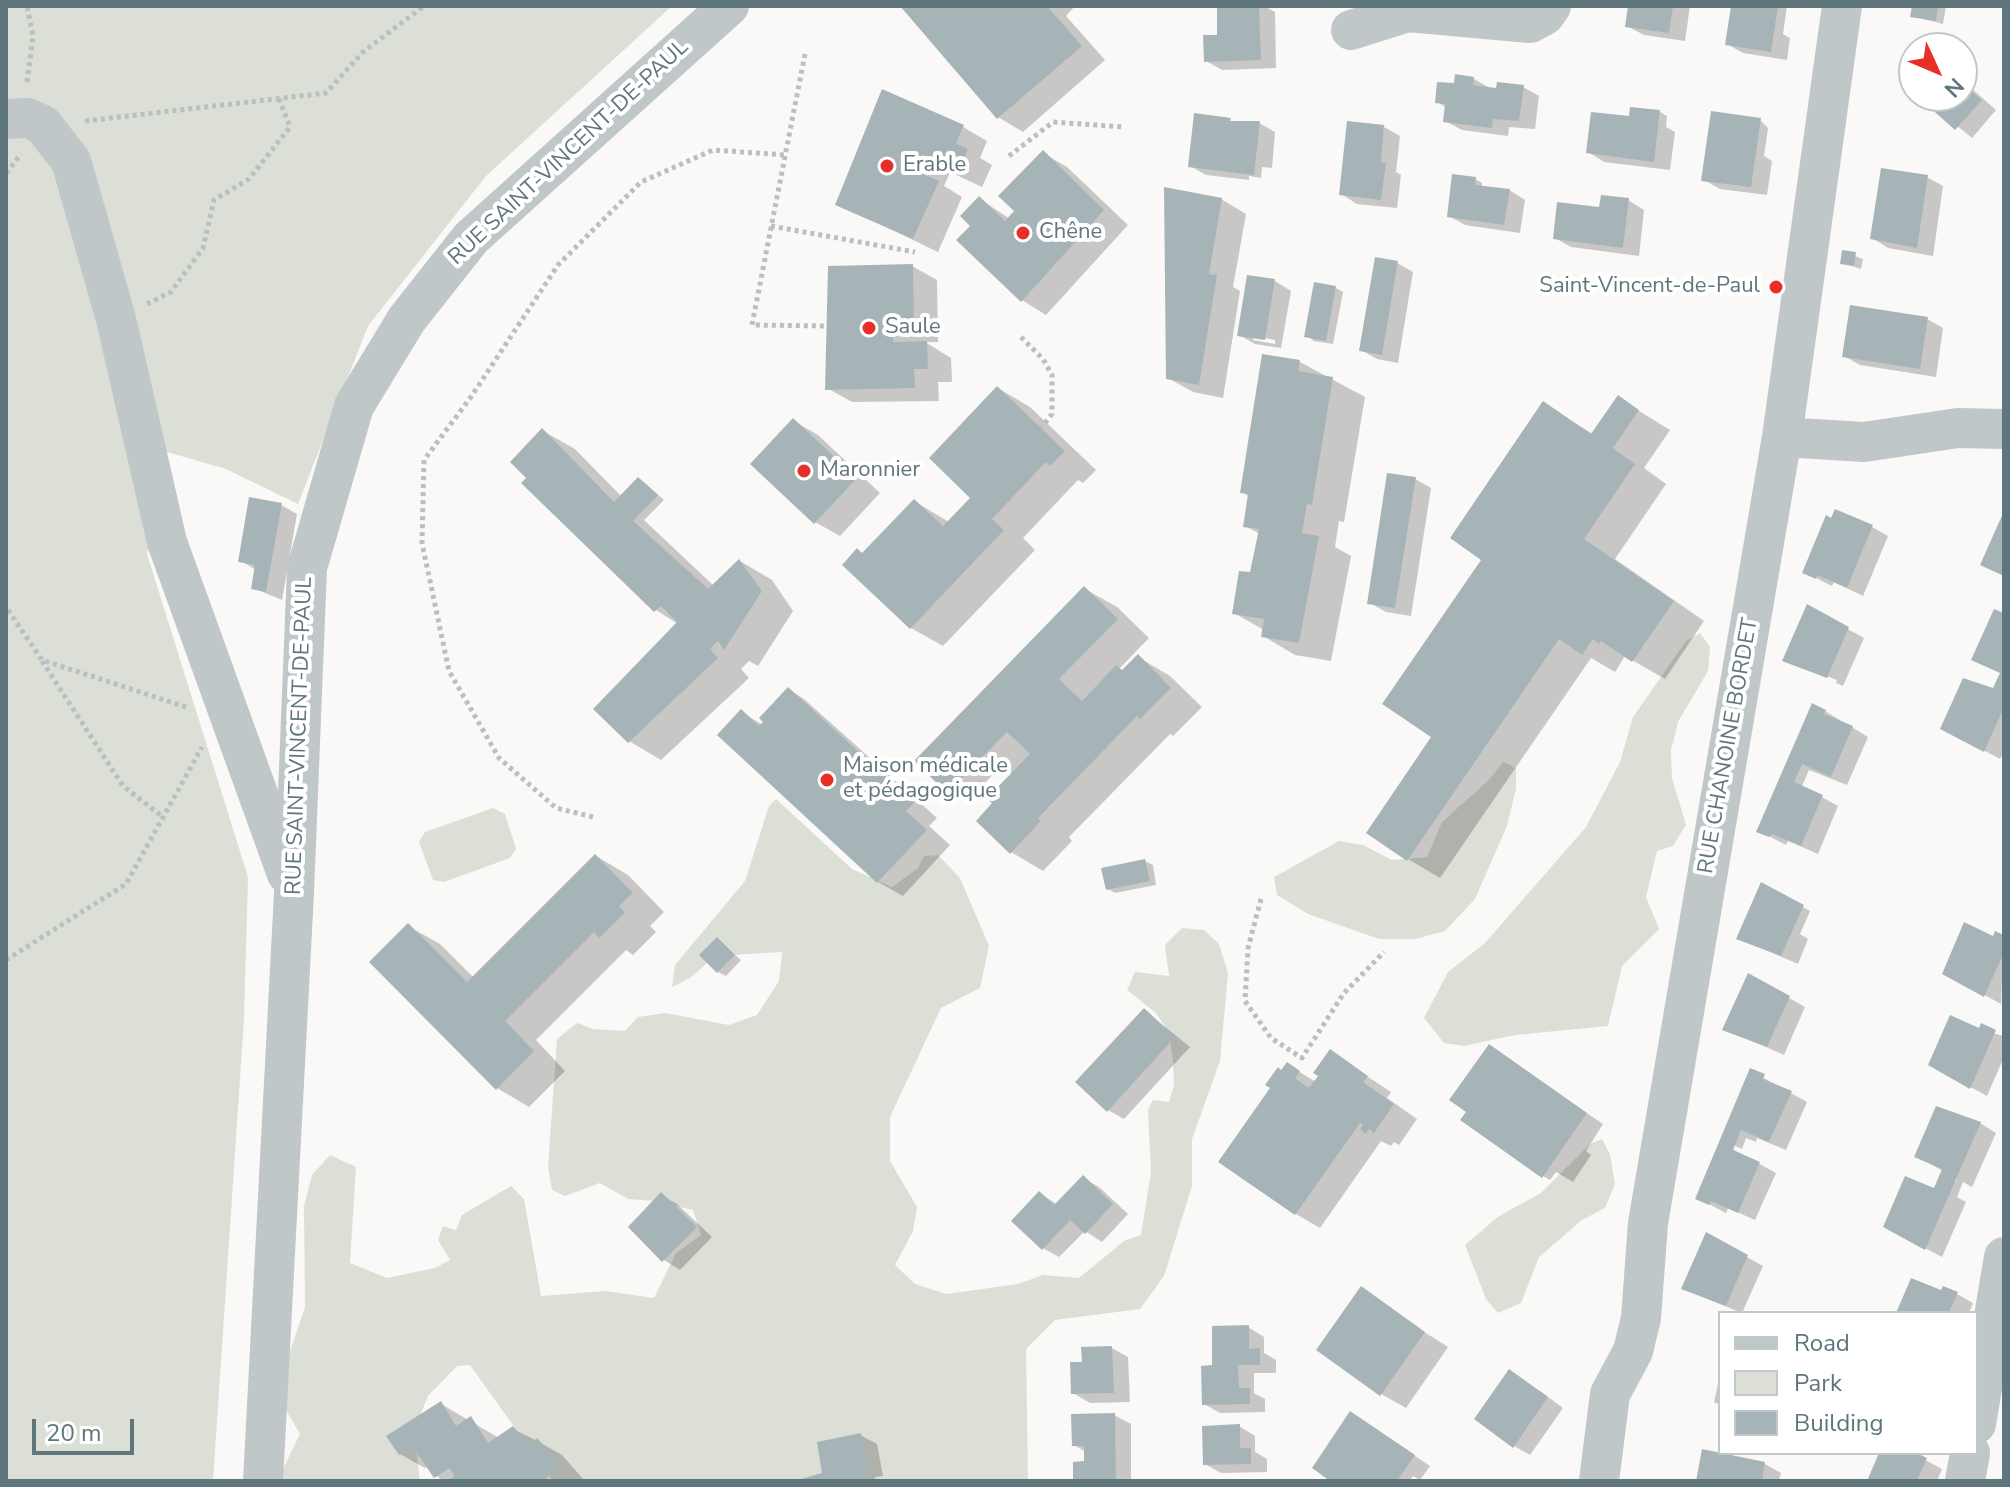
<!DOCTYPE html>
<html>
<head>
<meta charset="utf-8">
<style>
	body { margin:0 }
	#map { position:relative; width:2010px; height:1487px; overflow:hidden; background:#faf9f7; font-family:"Nunito Sans",sans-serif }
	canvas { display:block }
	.frame { position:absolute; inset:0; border:8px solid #5f767d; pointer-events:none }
	.legend { position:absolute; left:1718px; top:1311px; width:260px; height:144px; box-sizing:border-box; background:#fff; border:2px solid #bfc8cb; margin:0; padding:10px 14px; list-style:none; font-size:24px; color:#5f767d }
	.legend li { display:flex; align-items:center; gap:16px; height:40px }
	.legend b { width:40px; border:2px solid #bfc8cb }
	.north { position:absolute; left:1898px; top:32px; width:80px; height:80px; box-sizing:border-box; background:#fff; border:2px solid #bfc8cb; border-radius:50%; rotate:134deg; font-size:22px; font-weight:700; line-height:32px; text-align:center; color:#5f767d }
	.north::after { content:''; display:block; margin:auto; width:28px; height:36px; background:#e82e29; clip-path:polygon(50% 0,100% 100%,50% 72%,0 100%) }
	.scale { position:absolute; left:32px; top:1419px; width:102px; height:36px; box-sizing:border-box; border:4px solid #5f767d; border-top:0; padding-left:10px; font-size:24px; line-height:28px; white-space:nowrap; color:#5f767d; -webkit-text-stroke:6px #fff; paint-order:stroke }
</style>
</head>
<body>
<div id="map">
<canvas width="2010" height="1487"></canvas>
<div class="frame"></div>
<ul class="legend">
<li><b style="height:10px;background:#c0c7c9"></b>Road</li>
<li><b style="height:22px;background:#dbdfd6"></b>Park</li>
<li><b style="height:22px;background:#a7b4b7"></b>Building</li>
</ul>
<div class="north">N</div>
<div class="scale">20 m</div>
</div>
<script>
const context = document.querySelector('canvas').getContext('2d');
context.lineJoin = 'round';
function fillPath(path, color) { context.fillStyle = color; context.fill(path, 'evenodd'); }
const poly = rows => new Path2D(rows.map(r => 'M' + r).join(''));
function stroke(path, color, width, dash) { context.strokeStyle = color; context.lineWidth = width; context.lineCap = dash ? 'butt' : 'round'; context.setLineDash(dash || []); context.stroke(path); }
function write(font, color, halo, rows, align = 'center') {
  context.font = font + ' "Nunito Sans",sans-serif'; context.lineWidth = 8; context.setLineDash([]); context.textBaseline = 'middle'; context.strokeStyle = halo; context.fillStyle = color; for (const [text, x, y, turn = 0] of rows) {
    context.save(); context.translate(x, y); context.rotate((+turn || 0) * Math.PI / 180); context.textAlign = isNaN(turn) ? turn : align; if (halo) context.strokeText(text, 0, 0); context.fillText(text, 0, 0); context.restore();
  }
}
fillPath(poly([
	[6,6,672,6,486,176,368,326,298,504,226,469,150,447,158,523,147,554,248,877,244,1019,213,1481,6,1481],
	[1700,633,1710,647,1708,671,1678,722,1671,750,1672,778,1686,825,1673,846,1657,851,1646,897,1659,929,1622,966,1608,1026,1515,1035,1464,1046,1444,1043,1424,1018,1448,972,1485,943,1586,827,1620,762,1633,717,1686,641],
	[1503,762,1516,768,1516,789,1507,826,1475,899,1445,931,1415,939,1379,939,1308,914,1277,895,1274,877,1339,841,1363,845,1392,860,1427,857,1442,822,1489,780],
	[776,799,852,869,892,887,918,868,924,856,938,855,960,878,989,946,980,988,941,1008,890,1117,890,1161,917,1207,913,1231,895,1265,915,1284,946,1294,1018,1284,1043,1275,1079,1278,1124,1241,1141,1235,1151,1172,1148,1110,1153,1100,1169,1102,1174,1085,1173,1061,1169,1033,1156,1013,1127,990,1135,972,1169,976,1165,945,1182,928,1204,930,1219,944,1228,973,1220,1061,1192,1139,1192,1186,1164,1276,1140,1309,1055,1320,1026,1349,1028,1481,553,1481,470,1365,457,1366,428,1396,414,1431,420,1481,277,1481,300,1434,276,1393,305,1307,304,1206,312,1175,330,1155,356,1167,350,1263,387,1278,435,1268,450,1260,438,1240,443,1226,456,1230,462,1215,511,1186,524,1199,541,1296,605,1291,654,1298,676,1253,701,1235,693,1210,656,1201,628,1199,600,1183,565,1196,552,1190,548,1167,557,1039,577,1023,593,1029,625,1031,638,1017,665,1013,729,1025,757,1015,779,981,782,952,715,956,690,978,672,987,675,965,745,881,769,806],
	[493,808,505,814,516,849,510,858,444,882,433,880,419,842,425,832],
	[1602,1139,1610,1154,1615,1184,1605,1208,1582,1220,1539,1257,1521,1303,1498,1313,1486,1299,1465,1245,1499,1216,1541,1193,1590,1144]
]), '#dbdfd6');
fillPath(poly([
	[903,6,1075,6,1066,16,1105,60,1023,132,998,117],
	[1219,6,1264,6,1275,12,1276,68,1222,70,1206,61,1219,37],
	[1630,6,1690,6,1685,41,1644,35,1627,26],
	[1733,6,1787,6,1783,34,1790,38,1787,60,1743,53,1727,44],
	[1914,6,1946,6,1943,24,1912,16],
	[1914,73,1914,91,1905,83],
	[1474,79,1490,88,1523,87,1539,96,1535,129,1509,127,1508,136,1462,130,1445,121,1447,108,1437,102,1456,86],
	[1962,80,1996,110,1972,138,1920,96,1962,96],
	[1660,112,1667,116,1666,127,1675,132,1670,170,1604,162,1588,152,1638,120],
	[1760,120,1768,128,1764,156,1772,161,1767,195,1720,189,1704,180],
	[1240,121,1259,123,1275,132,1272,168,1262,167,1261,178,1249,176,1249,180,1206,175,1190,166],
	[963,127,987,141,980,158,992,165,982,187,950,172,944,186,962,197,938,252,838,204],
	[1384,127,1400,136,1396,172,1401,175,1397,208,1357,204,1341,194],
	[1043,153,1067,167,1128,225,1046,315,1022,300,973,226,980,199,1010,219,1017,211],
	[1927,177,1943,186,1933,256,1888,248,1872,238],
	[1475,179,1482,183,1482,187,1509,190,1525,200,1520,233,1465,225,1449,216],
	[1221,199,1246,214,1233,287,1240,291,1223,398,1193,392,1168,378],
	[1628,200,1644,210,1639,256,1571,247,1555,238],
	[1844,252,1863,259,1861,269,1842,263],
	[1397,263,1413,272,1398,363,1377,359,1361,350],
	[912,266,937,280,938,342,925,342,951,358,952,382,938,382,939,401,852,402,827,388],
	[1275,281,1291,291,1281,348,1255,344,1239,335],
	[1253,336,1275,340,1275,344,1253,340],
	[1336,288,1343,292,1333,344,1314,341,1307,336],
	[1927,319,1943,328,1936,377,1860,365,1844,356],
	[1264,357,1300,362,1365,397,1344,522,1339,521,1335,547,1351,556,1331,661,1295,655,1263,636,1264,630,1234,613,1251,574,1260,534,1245,526,1250,497,1242,492],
	[998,388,1030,407,1096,470,1083,483,1078,480,1023,538,1035,550,943,646,911,628,864,554,914,501,949,522,973,498],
	[1618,398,1670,430,1644,468,1666,484,1615,559,1704,621,1665,679,1625,656,1615,672,1591,658,1440,878,1408,859,1434,737,1484,559,1544,404,1593,434],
	[794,421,818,435,880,493,840,536,815,522],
	[543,431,575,449,622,497,639,479,646,484,664,500,644,520,714,586,740,561,772,580,793,611,758,666,749,661,741,669,749,678,661,760,629,741,678,624,656,610,529,478],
	[1415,479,1431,488,1411,616,1386,612,1370,603],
	[281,505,297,514,282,600,253,588,256,570,241,561],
	[1872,527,1888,536,1863,596,1834,582,1832,586,1804,572],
	[1085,589,1117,607,1149,638,1119,669,1123,672,1138,657,1170,676,1202,707,1173,736,1170,734,1069,837,1072,841,1043,871,1011,852,995,803,1013,774,1000,767,969,800,948,791],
	[1808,607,1864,638,1843,686,1836,683,1837,680,1784,660],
	[788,689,804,699,937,818,929,826,950,845,903,896,878,882,719,735,741,712,763,725],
	[2004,695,2004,751,2000,759,1959,737],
	[1825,711,1868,737,1847,785,1809,770,1802,786,1838,806,1818,854,1788,841,1786,845,1759,831],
	[596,856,628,875,664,912,650,926,656,932,633,955,626,950,536,1040,565,1071,529,1107,497,1088,408,926,440,944,474,978],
	[1145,861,1153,865,1156,885,1115,893,1108,889],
	[1803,907,1810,911,1800,934,1808,939,1798,964,1738,938],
	[2004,937,2001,1004,1944,973,1994,938],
	[717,940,741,960,726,976,718,972],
	[1749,975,1805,1007,1784,1055,1725,1029],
	[1144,1010,1190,1047,1124,1119,1108,1110],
	[1980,1030,2004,1036,2004,1057,1987,1096,1930,1065],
	[1495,1051,1603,1124,1586,1151,1591,1155,1573,1182,1556,1172,1550,1180,1543,1176],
	[1330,1052,1391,1092,1387,1098,1417,1119,1399,1145,1394,1142,1391,1146,1381,1141,1320,1228,1296,1214,1282,1072,1288,1065,1316,1082],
	[1751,1071,1807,1102,1786,1150,1757,1138,1756,1142,1746,1138,1742,1149,1724,1141,1723,1144,1776,1173,1755,1220,1728,1208,1726,1213,1697,1198],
	[1980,1123,1996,1133,1972,1187,1963,1182,1957,1197,1966,1202,1942,1257,1902,1236,1935,1191,1941,1175,1955,1182,1957,1179,1916,1156],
	[1083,1178,1099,1187,1128,1214,1102,1242,1085,1231,1059,1257,1043,1248,1040,1193,1058,1205],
	[661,1195,677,1204,712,1237,680,1270,664,1260],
	[1707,1235,1763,1266,1742,1313,1683,1289],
	[1942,1293,1957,1294,1973,1303,1969,1313,1898,1313],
	[1248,1327,1264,1337,1264,1353,1276,1360,1276,1373,1254,1373,1254,1393,1265,1399,1265,1412,1220,1413,1204,1404,1214,1367],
	[1418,1328,1448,1347,1406,1408,1381,1394],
	[1112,1348,1128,1357,1130,1402,1090,1403,1073,1393,1084,1364],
	[1720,1375,1720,1405,1714,1402],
	[1539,1390,1563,1408,1530,1455,1514,1446],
	[441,1404,499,1438,513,1429,537,1441,562,1455,584,1480,442,1481,428,1466,425,1468,400,1454],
	[1114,1415,1131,1424,1131,1481,1075,1481,1086,1463,1086,1452,1074,1445],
	[1367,1423,1430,1466,1420,1480,1413,1476,1410,1481,1334,1481],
	[1239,1426,1255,1436,1255,1452,1267,1459,1267,1472,1221,1473,1205,1464],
	[860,1435,877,1444,883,1476,875,1477,876,1481,797,1481,825,1475],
	[1881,1453,1914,1454,1942,1469,1937,1481,1869,1481],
	[1765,1464,1781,1473,1779,1481,1698,1481]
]), '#0003');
fillPath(poly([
	[900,6,1047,6,1082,46,997,119],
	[1217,6,1259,6,1261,60,1204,62,1203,35,1217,35],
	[1628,6,1673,6,1669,33,1625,27],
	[1731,6,1778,6,1771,52,1725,45],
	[1912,6,1938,6,1936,21,1910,17],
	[1455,74,1474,77,1473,85,1496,88,1497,82,1524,85,1519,121,1493,119,1492,128,1443,122,1445,104,1435,103,1437,82,1454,83],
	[1962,83,1982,100,1955,130,1917,96,1962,96],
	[882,89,964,125,956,143,968,149,957,174,925,160,920,173,939,181,913,239,835,205],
	[1630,107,1660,110,1654,162,1586,153,1591,112,1629,116],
	[1711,111,1761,118,1751,187,1701,181],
	[1194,113,1231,118,1230,121,1260,121,1254,175,1188,167],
	[1347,121,1384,125,1381,163,1386,163,1381,200,1339,195],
	[1043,150,1104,210,1021,302,956,240,970,226,960,216,979,196,1005,221,1014,211,998,196],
	[1881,168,1928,175,1917,248,1870,239],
	[1452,174,1476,177,1475,185,1510,189,1504,225,1447,217],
	[1164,187,1222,198,1209,274,1217,275,1199,385,1166,379],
	[1601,195,1629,198,1623,248,1553,239,1557,202,1599,207],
	[1842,250,1856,252,1854,266,1840,264],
	[1375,257,1398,261,1382,355,1359,351],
	[913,264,914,329,893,329,893,342,927,341,928,369,914,369,915,388,825,390,828,266],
	[1247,275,1275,279,1265,340,1237,336],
	[1314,282,1336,286,1326,341,1304,337],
	[1850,305,1928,317,1920,369,1842,357],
	[1262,354,1300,360,1298,371,1333,377,1312,505,1307,504,1302,533,1319,536,1299,643,1261,637,1264,619,1232,614,1239,571,1250,572,1259,529,1243,527,1248,494,1240,493],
	[997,386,1065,451,1050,466,1046,462,992,519,1004,530,910,629,842,565,857,548,862,553,914,499,943,526,970,498,929,458],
	[1618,395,1639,410,1613,448,1635,464,1584,539,1674,601,1632,662,1601,641,1599,644,1593,639,1582,655,1559,639,1407,861,1366,833,1431,737,1382,704,1481,560,1450,538,1543,401,1591,434],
	[793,418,857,478,814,524,750,464],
	[542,428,614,502,638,477,658,495,633,521,708,589,739,559,762,591,724,650,718,641,710,649,718,658,628,743,593,709,677,622,661,606,654,612,521,483,526,478,510,462],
	[1387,473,1416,477,1395,608,1367,604],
	[249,497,282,503,266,592,251,589,255,565,238,562],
	[1835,509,1873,525,1847,588,1817,575,1816,579,1802,573,1826,515,1831,518],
	[2004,511,2004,576,1980,565],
	[1084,586,1118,619,1059,679,1082,701,1116,665,1122,670,1138,654,1171,688,1140,719,1137,716,1038,818,1041,821,1010,854,976,821,992,803,987,798,1030,754,1007,732,947,793,914,761],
	[1807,604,1849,627,1827,678,1782,661],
	[1994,609,2004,613,2004,707,1984,752,1940,729,1963,678,1993,688,2000,673,1971,660],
	[788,687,914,803,906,811,927,830,877,883,717,735,741,709,759,726,763,722,759,718],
	[1812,703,1826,710,1824,714,1853,726,1831,777,1802,764,1794,782,1823,795,1801,846,1772,834,1769,837,1756,832],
	[595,854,633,893,619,906,625,913,599,938,594,932,505,1021,534,1051,496,1090,369,962,408,923,467,982],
	[1145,859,1150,881,1106,890,1101,868],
	[1761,882,1804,905,1781,956,1736,939],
	[1964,922,1993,936,1995,931,2004,935,2004,952,1984,997,1942,974],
	[717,937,735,955,717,973,699,955],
	[1748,973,1790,996,1767,1047,1722,1030],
	[1144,1008,1175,1037,1107,1112,1075,1082],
	[1950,1015,1979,1028,1981,1023,1996,1030,1970,1089,1928,1065],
	[1489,1044,1587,1113,1542,1178,1460,1120,1466,1112,1449,1100],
	[1330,1049,1368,1076,1363,1082,1394,1104,1374,1133,1369,1129,1366,1134,1360,1129,1363,1125,1360,1123,1295,1215,1218,1162,1270,1088,1265,1085,1278,1067,1281,1070,1287,1062,1300,1071,1295,1078,1309,1088,1318,1076,1313,1073],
	[1750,1068,1765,1074,1763,1079,1792,1091,1769,1142,1741,1130,1733,1150,1760,1162,1738,1213,1711,1201,1709,1205,1695,1199],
	[1936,1106,1981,1122,1925,1250,1883,1227,1905,1176,1934,1188,1942,1169,1914,1157],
	[1083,1175,1113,1204,1085,1234,1070,1220,1042,1250,1011,1221,1039,1191,1054,1205],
	[661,1192,697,1227,662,1262,628,1227],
	[1706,1232,1748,1255,1726,1306,1681,1289],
	[1911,1278,1941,1290,1943,1286,1958,1292,1949,1313,1896,1313],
	[1361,1286,1425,1332,1380,1396,1316,1350],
	[1249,1325,1249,1349,1260,1348,1260,1365,1238,1365,1239,1388,1250,1388,1250,1404,1202,1405,1201,1366,1212,1365,1212,1326],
	[1112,1346,1114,1393,1071,1394,1070,1362,1082,1362,1081,1347],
	[1509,1369,1548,1397,1513,1448,1474,1419],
	[441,1401,456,1426,471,1416,488,1443,513,1426,529,1445,537,1438,561,1466,543,1481,449,1481,454,1476,450,1468,434,1478,413,1447,399,1455,386,1436],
	[1350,1411,1415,1455,1397,1481,1330,1481,1312,1468],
	[1115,1413,1116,1481,1073,1481,1073,1462,1084,1461,1084,1446,1072,1446,1071,1414],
	[1240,1424,1240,1448,1251,1448,1251,1464,1203,1465,1202,1426],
	[861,1433,870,1481,794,1481,822,1473,817,1442],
	[1702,1449,1765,1462,1762,1481,1696,1481],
	[1879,1453,1917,1453,1927,1458,1917,1481,1867,1481]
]), '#a7b4b7');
stroke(poly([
	[805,54,752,325,828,326],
	[27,82,33,36,27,6],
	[85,121,326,93,363,52,424,6],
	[1009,156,1053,122,1124,127],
	[6,173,21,154],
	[771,226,915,252],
	[147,304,171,292,203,248,214,200,249,179,290,127,279,99],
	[1021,337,1043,359,1052,375,1052,414,1041,428],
	[8,610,42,660,186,707],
	[42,661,123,786,163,817],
	[593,817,556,808,499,758,449,671,422,543,424,460,471,397,558,265,641,182,713,150,785,155],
	[1261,899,1248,948,1245,1001,1271,1038,1302,1058,1344,993,1384,952],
	[6,960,126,884,202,747]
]), '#babfc1', 5, [4, 4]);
stroke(poly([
	[1351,30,1408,12,1530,23,1545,15,1551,6],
	[6,119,28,118,43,125,71,161,116,319,167,542,287,874],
	[1782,437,1864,442,1958,428,2004,429],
	[1976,1424,2004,1257],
	[263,1481,294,893,307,568,354,406,407,319,471,238,729,6],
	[1599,1481,1610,1394,1633,1351,1641,1318,1648,1223,1782,437,1842,6],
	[1965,1481,1970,1453]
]), '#c0c7c9', 40);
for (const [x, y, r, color] of [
	[887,166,8,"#e82e29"],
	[1023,233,8,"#e82e29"],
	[1776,287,8,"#e82e29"],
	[869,328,8,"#e82e29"],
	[804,471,8,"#e82e29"],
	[827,780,8,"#e82e29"]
]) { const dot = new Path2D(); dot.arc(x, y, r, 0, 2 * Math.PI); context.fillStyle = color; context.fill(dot); stroke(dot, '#fff', 3); }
write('22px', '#5f767d', '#fff', [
	["RUE SAINT-VINCENT-DE-PAUL",569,153,-43],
	["RUE SAINT-VINCENT-DE-PAUL",300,736,-88],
	["RUE CHANOINE BORDET",1729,746,-80]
]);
write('22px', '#5f767d', '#fff', [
	["Erable",903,166],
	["Chêne",1039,233],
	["Saint-Vincent-de-Paul",1760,287,"right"],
	["Saule",885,328],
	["Maronnier",820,471],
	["Maison médicale",843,767],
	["et pédagogique",843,792]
], 'left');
</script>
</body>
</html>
